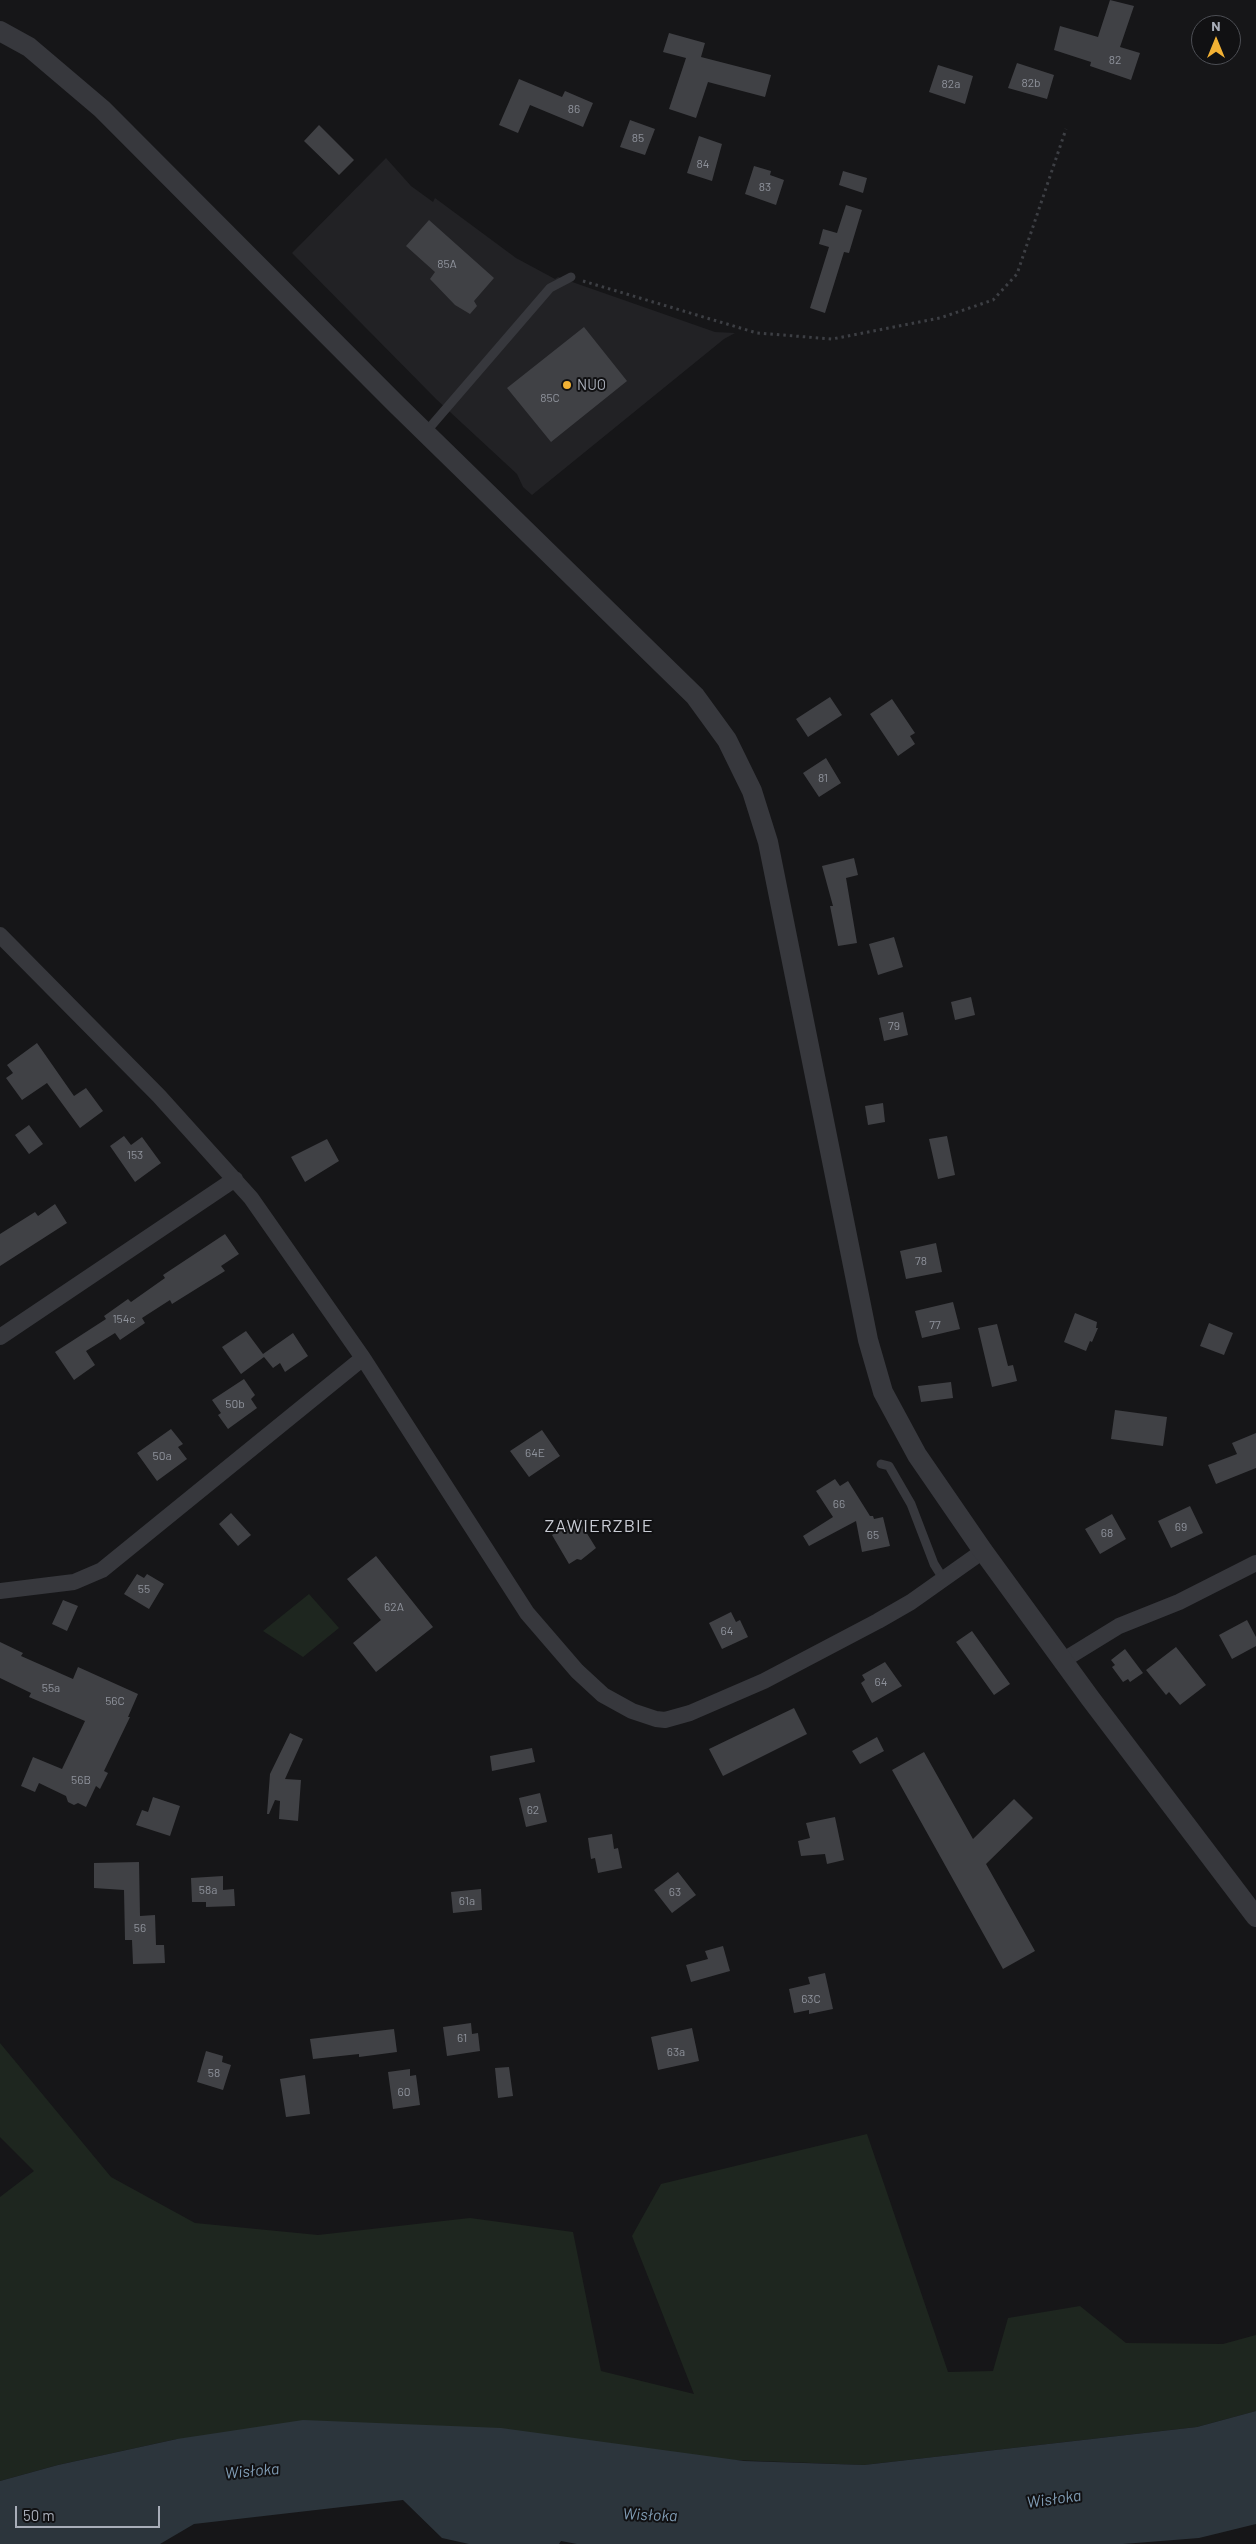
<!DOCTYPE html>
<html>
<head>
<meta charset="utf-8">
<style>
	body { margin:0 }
	#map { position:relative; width:1256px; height:2544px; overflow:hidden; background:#161618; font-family:Barlow,sans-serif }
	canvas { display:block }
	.north { position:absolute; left:1191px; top:15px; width:50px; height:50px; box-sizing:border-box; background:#111113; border:1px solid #4d4f55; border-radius:50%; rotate:0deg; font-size:14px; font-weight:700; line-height:20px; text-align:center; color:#a8adb8 }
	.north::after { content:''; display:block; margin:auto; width:18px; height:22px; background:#f2b134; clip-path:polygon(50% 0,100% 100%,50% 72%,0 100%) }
	.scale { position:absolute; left:15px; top:2506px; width:145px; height:22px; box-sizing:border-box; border:2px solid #a8adb8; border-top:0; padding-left:6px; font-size:15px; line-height:18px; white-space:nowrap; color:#a8adb8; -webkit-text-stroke:4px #111113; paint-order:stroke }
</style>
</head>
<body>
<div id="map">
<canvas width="1256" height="2544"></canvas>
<div class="north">N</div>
<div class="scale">50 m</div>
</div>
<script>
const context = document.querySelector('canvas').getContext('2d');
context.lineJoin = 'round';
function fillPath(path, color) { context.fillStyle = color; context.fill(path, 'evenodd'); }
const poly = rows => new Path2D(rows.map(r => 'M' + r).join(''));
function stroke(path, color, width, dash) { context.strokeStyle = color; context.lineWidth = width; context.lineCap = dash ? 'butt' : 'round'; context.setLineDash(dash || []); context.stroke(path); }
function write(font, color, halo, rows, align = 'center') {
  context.font = font + ' Barlow,sans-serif'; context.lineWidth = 4; context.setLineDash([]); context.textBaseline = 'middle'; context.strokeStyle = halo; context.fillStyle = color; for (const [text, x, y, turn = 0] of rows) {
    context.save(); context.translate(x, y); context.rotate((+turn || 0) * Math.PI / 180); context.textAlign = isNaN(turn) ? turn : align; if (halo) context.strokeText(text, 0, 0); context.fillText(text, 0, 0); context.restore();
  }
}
fillPath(poly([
	[386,158,411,186,433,202,435,198,516,258,555,279,558,277,715,332,735,333,724,339,532,495,523,487,517,474,436,399,292,253]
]), '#222225');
fillPath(poly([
	[309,1594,339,1628,303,1657,263,1631],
	[0,2043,111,2177,195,2223,318,2235,470,2218,573,2232,601,2371,694,2394,632,2236,661,2184,867,2134,948,2372,993,2371,1008,2318,1080,2306,1126,2343,1223,2344,1256,2335,1256,2411,1197,2427,864,2465,177,2439,58,2465,0,2481,0,2197,34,2171,0,2137]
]), '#1e261f');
fillPath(poly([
	[1256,2411,1256,2524,1199,2538,1123,2544,577,2544,561,2541,559,2544,469,2544,442,2538,403,2500,194,2524,160,2544,0,2544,0,2481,58,2465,177,2439,303,2420,501,2428,744,2461,864,2465,1197,2427]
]), '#2c353c');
fillPath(poly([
	[1110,0,1134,6,1120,47,1140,53,1131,80,1090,66,1091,62,1054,50,1060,26,1098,37],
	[669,33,705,43,701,57,771,75,765,97,708,82,696,118,669,109,686,58,663,52],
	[1017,63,1054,75,1047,99,1008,88],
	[938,65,973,76,965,104,929,92],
	[519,79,562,97,565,91,593,103,583,127,530,105,518,133,499,125],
	[630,120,655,129,645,155,620,147],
	[319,125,354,160,339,175,304,141],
	[699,136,722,144,712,181,687,173],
	[754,166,771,171,770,175,784,180,776,205,745,194],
	[843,171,867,178,863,193,839,185],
	[846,205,862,210,849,253,844,252,825,313,810,308,829,247,819,244,823,229,837,233],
	[429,220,494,278,474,301,477,306,470,314,455,305,430,279,435,272,406,246],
	[584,327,627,381,551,442,507,388],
	[830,697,842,715,808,737,796,719],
	[892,699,915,733,910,736,915,744,898,756,870,714],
	[826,758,841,783,819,797,803,773],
	[854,858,858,875,846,878,857,943,838,946,830,906,833,906,822,866],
	[894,937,903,967,878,975,869,944],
	[971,997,975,1015,955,1020,951,1002],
	[903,1012,908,1035,884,1041,879,1018],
	[37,1043,74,1096,86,1088,103,1111,80,1128,47,1083,22,1100,6,1078,13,1073,7,1065],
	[883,1103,885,1122,868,1125,865,1106],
	[29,1125,43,1144,29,1154,15,1135],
	[124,1136,131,1145,142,1137,161,1163,135,1182,110,1146],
	[947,1136,955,1175,938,1179,929,1139],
	[327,1139,339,1161,305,1182,291,1157],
	[55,1204,67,1223,0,1266,0,1234,35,1212,38,1216],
	[225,1234,239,1254,221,1266,225,1271,172,1304,170,1300,142,1318,145,1323,120,1340,115,1333,86,1351,95,1365,74,1380,55,1352,106,1319,104,1316,128,1299,131,1302,165,1278,163,1275],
	[936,1243,942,1272,906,1279,900,1251],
	[953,1302,960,1329,922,1338,915,1311],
	[1075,1313,1097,1322,1096,1328,1098,1328,1092,1342,1090,1341,1086,1351,1064,1342],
	[1209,1323,1233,1333,1224,1355,1200,1346],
	[997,1324,1008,1366,1013,1365,1017,1381,992,1387,978,1328],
	[246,1331,263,1354,293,1333,308,1356,285,1372,280,1363,273,1368,264,1357,241,1374,222,1347],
	[244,1379,255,1395,251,1399,257,1408,228,1429,218,1415,221,1413,212,1400],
	[951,1382,953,1398,921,1402,918,1386],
	[1115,1410,1167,1417,1163,1446,1111,1439],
	[171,1429,183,1444,178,1447,187,1459,157,1481,137,1453],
	[542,1430,560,1456,529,1477,510,1451],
	[1256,1433,1256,1468,1216,1484,1208,1465,1237,1454,1232,1443],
	[835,1479,840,1486,848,1481,870,1516,873,1516,874,1519,883,1517,890,1546,862,1552,856,1521,809,1546,803,1536,833,1517,816,1491],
	[1190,1506,1203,1533,1171,1548,1158,1521],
	[231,1513,251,1535,238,1546,219,1524],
	[1112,1514,1126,1539,1100,1554,1085,1529],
	[578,1519,596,1548,581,1560,577,1559,569,1564,552,1535],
	[376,1556,433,1627,376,1672,353,1643,381,1620,347,1579],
	[137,1574,144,1578,147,1574,164,1584,149,1609,124,1594],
	[63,1600,78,1606,67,1631,52,1624],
	[731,1612,736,1622,740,1620,748,1637,722,1649,709,1623],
	[1247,1620,1256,1637,1256,1646,1232,1659,1219,1635],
	[972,1631,1010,1684,994,1695,956,1642],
	[0,1642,23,1653,21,1656,73,1679,78,1667,138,1694,128,1717,130,1717,104,1771,108,1773,100,1789,96,1786,86,1807,78,1803,74,1805,68,1802,66,1796,39,1783,35,1792,21,1786,33,1757,62,1769,85,1721,29,1697,31,1693,0,1678],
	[1176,1647,1206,1685,1180,1705,1169,1692,1166,1695,1146,1670],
	[1125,1649,1143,1673,1130,1682,1128,1679,1123,1682,1112,1667,1115,1665,1111,1660],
	[885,1662,902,1686,872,1703,861,1683,865,1680,862,1675],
	[794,1708,807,1734,723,1776,709,1749],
	[290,1733,303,1739,285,1779,301,1780,298,1821,279,1819,280,1801,275,1800,269,1814,267,1814,270,1774],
	[877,1737,884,1751,860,1764,852,1751],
	[532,1748,535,1762,492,1771,490,1756],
	[924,1752,973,1839,1014,1799,1033,1818,986,1864,1035,1951,1003,1969,892,1770],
	[540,1793,547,1822,526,1827,519,1798],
	[153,1797,180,1806,170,1836,136,1825,142,1810,148,1812],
	[835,1817,844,1860,827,1864,825,1854,801,1856,798,1841,810,1838,806,1823],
	[612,1834,614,1849,618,1848,622,1868,598,1873,595,1858,591,1859,588,1838],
	[139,1862,140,1916,155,1915,156,1945,164,1945,165,1963,133,1964,132,1940,125,1940,124,1890,94,1888,94,1863],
	[678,1872,696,1895,672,1913,654,1890],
	[223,1876,223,1890,234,1889,235,1906,206,1907,206,1902,192,1902,191,1878],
	[481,1889,482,1910,453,1913,451,1892],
	[723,1946,730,1971,691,1982,686,1965,708,1959,705,1951],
	[825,1973,833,2009,809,2014,809,2010,794,2013,789,1989,810,1984,808,1977],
	[471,2023,472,2034,478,2033,480,2051,447,2056,443,2027],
	[692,2028,699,2061,658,2070,651,2037],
	[394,2029,397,2052,359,2057,359,2054,313,2059,310,2039],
	[206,2051,223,2056,222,2062,231,2065,223,2090,197,2082],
	[509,2067,513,2096,498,2098,495,2068],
	[410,2069,410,2076,416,2075,420,2105,393,2109,388,2072],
	[305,2075,310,2114,286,2117,280,2079]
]), '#404145');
stroke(poly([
	[583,281,757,333,832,339,940,318,993,300,1017,274,1066,129]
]), '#3d3f44', 3, [2.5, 4]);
stroke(poly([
	[425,433,550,288,571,277],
	[881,1464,889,1466,911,1504,934,1564,944,1580]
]), '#37383d', 9);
stroke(poly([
	[0,935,159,1096,251,1198,363,1358,527,1613,577,1671,603,1695,632,1711,656,1719,665,1720,690,1713,764,1681,878,1621,911,1602,983,1551],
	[0,1337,235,1179],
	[0,1591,74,1582,102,1570,363,1358],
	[1062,1661,1119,1626,1179,1602,1256,1563]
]), '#37383d', 16);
stroke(poly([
	[0,31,29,47,102,109,396,404,695,696,727,740,752,791,768,842,868,1340,883,1392,917,1455,983,1551,1090,1698,1256,1917]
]), '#37383d', 20);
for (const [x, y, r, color] of [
	[567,385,5,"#f2b134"]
]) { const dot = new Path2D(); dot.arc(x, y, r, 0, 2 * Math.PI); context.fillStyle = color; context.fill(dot); stroke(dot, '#111113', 2); }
write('12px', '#8e929b', null, [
	["82",1115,60],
	["82b",1031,83],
	["82a",951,84],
	["86",574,109],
	["85",638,138],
	["84",703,164],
	["83",765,187],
	["85A",447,264],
	["85C",550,398],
	["81",823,778],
	["79",894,1026],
	["153",135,1155],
	["78",921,1261],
	["154c",124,1319],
	["77",935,1325],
	["50b",235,1404],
	["64E",535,1453],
	["50a",162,1456],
	["66",839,1504],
	["69",1181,1527],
	["68",1107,1533],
	["65",873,1535],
	["55",144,1589],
	["62A",394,1607],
	["64",727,1631],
	["64",881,1682],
	["55a",51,1688],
	["56C",115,1701],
	["56B",81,1780],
	["62",533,1810],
	["58a",208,1890],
	["63",675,1892],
	["61a",467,1901],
	["56",140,1928],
	["63C",811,1999],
	["61",462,2038],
	["63a",676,2052],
	["58",214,2073],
	["60",404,2092]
]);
write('15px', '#a8adb8', '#111113', [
	["NUO",577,385]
], 'left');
write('italic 16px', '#7f9bb3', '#111113', [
	["Wisłoka",252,2471,-5],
	["Wisłoka",1054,2499,-8],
	["Wisłoka",650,2515,2]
]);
context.letterSpacing = '1px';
write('18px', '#c9ccd4', '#111113', [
	["ZAWIERZBIE",599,1526]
]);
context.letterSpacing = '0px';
</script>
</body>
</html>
